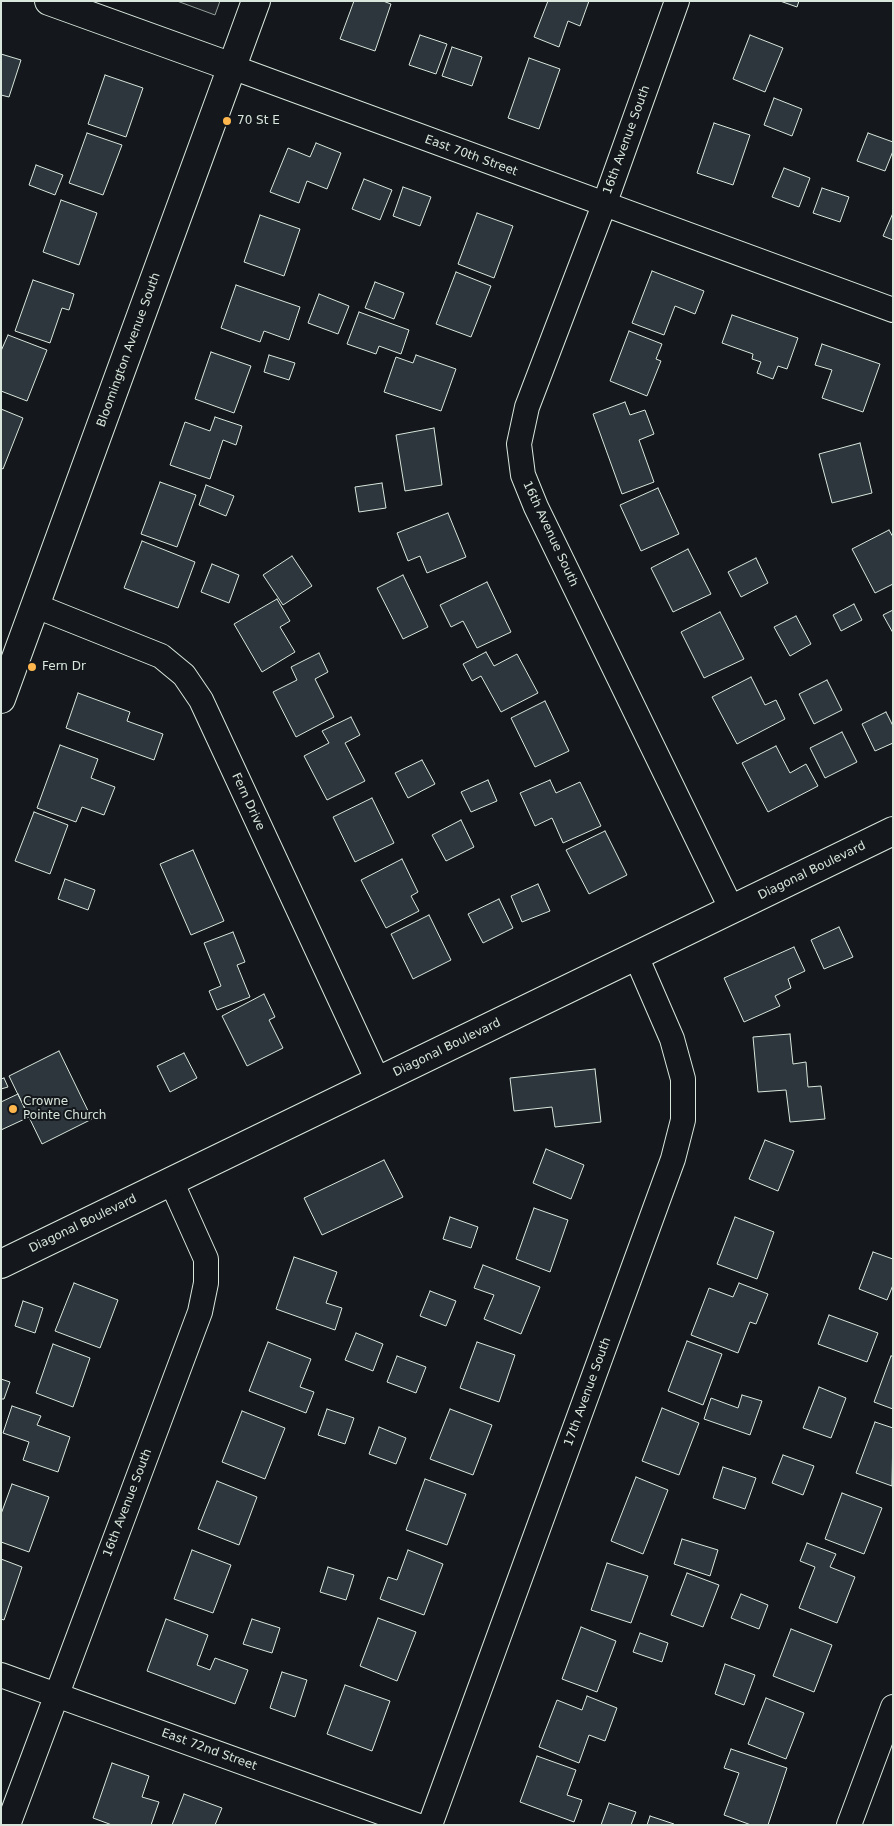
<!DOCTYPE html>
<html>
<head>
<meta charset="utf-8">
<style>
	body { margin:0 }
	#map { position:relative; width:894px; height:1826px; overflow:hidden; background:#14181c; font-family:"DejaVu Sans",sans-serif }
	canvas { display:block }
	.frame { position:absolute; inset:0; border:2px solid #d8e6dc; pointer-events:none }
</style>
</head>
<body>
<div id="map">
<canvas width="894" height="1826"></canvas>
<div class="frame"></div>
</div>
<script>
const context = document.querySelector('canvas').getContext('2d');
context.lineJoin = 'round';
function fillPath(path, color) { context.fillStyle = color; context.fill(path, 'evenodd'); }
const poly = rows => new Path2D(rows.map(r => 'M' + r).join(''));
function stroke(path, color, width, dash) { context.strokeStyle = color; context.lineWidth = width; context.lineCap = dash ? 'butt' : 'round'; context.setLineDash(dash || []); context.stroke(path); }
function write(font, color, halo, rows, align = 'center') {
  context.font = font + ' "DejaVu Sans",sans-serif'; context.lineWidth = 4; context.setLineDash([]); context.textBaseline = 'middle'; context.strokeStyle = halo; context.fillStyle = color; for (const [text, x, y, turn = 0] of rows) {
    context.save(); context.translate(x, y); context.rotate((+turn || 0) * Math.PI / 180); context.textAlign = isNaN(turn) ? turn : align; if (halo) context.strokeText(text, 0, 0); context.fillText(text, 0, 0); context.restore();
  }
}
const green = poly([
	[177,1,220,1,215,15,177,1]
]);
fillPath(green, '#202428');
stroke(green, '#939e99', 1);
const building = poly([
	[354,1,383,1,391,4,375,51,340,39,354,1],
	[548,1,589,1,580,26,568,21,559,47,534,37,548,1],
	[780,1,799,1,797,7,780,1],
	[420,35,447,44,436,74,409,65,420,35],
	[750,35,783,48,765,92,733,79,750,35],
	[452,47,482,57,472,86,442,76,452,47],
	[1,54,21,60,9,97,1,95,1,54],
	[529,58,560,69,539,129,508,118,529,58],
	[105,75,143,88,126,137,88,124,105,75],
	[774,98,802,109,792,136,764,125,774,98],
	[714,123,750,135,733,185,697,173,714,123],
	[87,133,122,145,103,195,69,183,87,133],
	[868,133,893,142,893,151,885,171,857,161,868,133],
	[316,143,341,153,327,189,307,181,299,203,270,192,288,148,310,157,316,143],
	[36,165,63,175,55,195,29,185,36,165],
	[784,168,810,178,799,207,772,197,784,168],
	[364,179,392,190,380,220,352,209,364,179],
	[403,187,431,197,420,226,393,216,403,187],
	[822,188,849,197,840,222,813,213,822,188],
	[61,200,97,213,79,265,43,252,61,200],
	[477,213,513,226,494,278,458,264,477,213],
	[893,213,893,240,883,236,893,213],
	[260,215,300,229,284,276,244,262,260,215],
	[652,271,704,291,695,314,675,306,664,335,632,323,652,271],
	[456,272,491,286,471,337,436,324,456,272],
	[33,280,74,294,69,310,62,308,50,343,15,331,33,280],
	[375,282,404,293,394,319,365,308,375,282],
	[236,285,300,307,289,340,264,331,260,342,221,328,236,285],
	[319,294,349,306,338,334,308,323,319,294],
	[359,312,409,330,401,354,379,346,376,354,347,344,359,312],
	[732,315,798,338,787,369,778,366,773,379,757,373,761,362,752,359,753,354,722,343,732,315],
	[629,331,662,344,656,359,661,361,647,396,610,381,629,331],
	[8,335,47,350,27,401,1,391,1,351,8,335],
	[822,344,880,364,863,412,822,398,832,370,815,365,822,344],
	[211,352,251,366,234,413,195,399,211,352],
	[269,355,295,363,289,380,264,372,269,355],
	[416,355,456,369,441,411,384,392,396,357,413,363,416,355],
	[625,402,630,415,645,410,654,434,639,440,654,482,622,494,593,414,625,402],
	[1,409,23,418,3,469,1,468,1,409],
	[215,417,242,426,236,445,223,440,210,479,170,465,185,422,210,431,215,417],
	[434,428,442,485,405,491,396,435,434,428],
	[860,443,872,493,832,503,819,454,860,443],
	[160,482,196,495,177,547,141,534,160,482],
	[382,483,386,508,359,512,355,487,382,483],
	[206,485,234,496,226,516,199,505,206,485],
	[658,488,679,534,641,551,620,505,658,488],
	[448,513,466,557,427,573,420,556,408,561,397,533,448,513],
	[889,530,893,537,893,584,875,593,852,549,889,530],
	[142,541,195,562,178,608,124,588,142,541],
	[688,549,711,594,673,612,651,568,688,549],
	[292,556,312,586,283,605,263,575,292,556],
	[756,558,768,583,741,597,728,572,756,558],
	[212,564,239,575,229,603,201,592,212,564],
	[403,575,428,627,403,639,377,588,403,575],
	[487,582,511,632,477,648,463,621,451,627,440,605,487,582],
	[277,599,290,621,280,627,295,652,262,672,234,624,277,599],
	[854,604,862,620,841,631,833,615,854,604],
	[893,610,893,633,883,615,893,610],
	[720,612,744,659,704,678,681,632,720,612],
	[796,616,811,644,790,656,774,627,796,616],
	[486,652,494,666,517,654,538,693,501,712,481,676,472,681,463,664,486,652],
	[319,653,328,672,315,679,334,717,296,737,273,692,297,680,291,667,319,653],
	[751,677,765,705,776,700,785,719,737,744,712,697,751,677],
	[827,680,842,710,814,724,799,694,827,680],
	[78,693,130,712,127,721,163,734,154,760,66,728,78,693],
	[545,701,569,751,535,767,511,718,545,701],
	[886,712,893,726,893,743,875,751,862,724,886,712],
	[351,717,360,735,345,743,365,781,327,800,304,756,329,743,322,731,351,717],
	[842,732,857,762,825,778,810,748,842,732],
	[60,745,98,759,91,778,115,787,104,815,82,807,76,822,37,808,60,745],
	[776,746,790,773,806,764,818,786,768,812,742,763,776,746],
	[422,760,435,784,408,798,395,773,422,760],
	[488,780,497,801,471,812,461,792,488,780],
	[550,780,556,793,580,782,601,826,563,843,552,818,535,826,520,793,550,780],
	[372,798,394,843,355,862,333,817,372,798],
	[34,812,68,825,50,874,15,861,34,812],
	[461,820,474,847,446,861,432,835,461,820],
	[605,831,627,875,589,894,566,850,605,831],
	[193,850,224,921,191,935,160,864,193,850],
	[402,859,418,892,411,896,419,911,386,928,361,880,402,859],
	[65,879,95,890,88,910,58,899,65,879],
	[538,884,550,911,522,922,511,896,538,884],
	[499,899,513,928,483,943,468,914,499,899],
	[429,915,451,960,413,979,391,934,429,915],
	[839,927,853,957,824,969,811,940,839,927],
	[233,932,245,962,237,965,250,997,217,1010,209,991,221,986,204,943,233,932],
	[794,947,805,971,788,979,791,988,775,996,780,1006,744,1022,724,978,794,947],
	[264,994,275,1017,269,1020,283,1048,247,1066,222,1016,264,994],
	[790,1034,793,1064,806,1062,808,1087,821,1086,825,1119,790,1122,786,1090,758,1092,753,1037,790,1034],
	[59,1051,92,1119,42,1144,9,1076,59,1051],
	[184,1053,197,1078,170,1092,157,1066,184,1053],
	[595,1069,601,1122,555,1127,552,1107,514,1111,510,1078,595,1069],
	[4,1078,8,1087,1,1089,1,1079,4,1078],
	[18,1094,29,1117,1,1130,1,1102,18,1094],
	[765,1140,794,1151,778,1191,749,1179,765,1140],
	[546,1149,584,1165,571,1199,533,1183,546,1149],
	[384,1160,403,1197,322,1235,304,1198,384,1160],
	[534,1208,568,1220,550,1272,516,1259,534,1208],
	[450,1217,478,1227,471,1248,443,1239,450,1217],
	[735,1217,774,1232,757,1279,717,1264,735,1217],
	[873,1252,893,1259,893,1285,887,1300,859,1289,873,1252],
	[294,1257,337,1272,326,1303,342,1308,335,1330,276,1309,294,1257],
	[483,1265,540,1287,521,1334,484,1319,494,1295,474,1288,483,1265],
	[74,1283,118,1300,100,1348,55,1331,74,1283],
	[739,1283,768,1294,756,1324,750,1322,738,1353,691,1335,709,1288,733,1297,739,1283],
	[430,1291,456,1301,446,1326,420,1316,430,1291],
	[23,1301,43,1308,35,1333,15,1326,23,1301],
	[829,1315,878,1333,867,1362,818,1344,829,1315],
	[356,1333,383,1344,373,1371,345,1360,356,1333],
	[687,1341,722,1354,703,1405,668,1391,687,1341],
	[268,1342,311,1359,300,1387,314,1392,306,1413,249,1391,268,1342],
	[477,1342,515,1355,499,1402,460,1388,477,1342],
	[53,1344,90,1358,73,1407,36,1393,53,1344],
	[397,1356,426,1367,416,1393,387,1382,397,1356],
	[891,1356,893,1356,893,1409,874,1402,891,1356],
	[1,1379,10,1382,4,1399,1,1399,1,1379],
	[819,1387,846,1398,831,1438,803,1428,819,1387],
	[742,1395,762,1401,750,1435,704,1419,711,1398,738,1408,742,1395],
	[12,1406,41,1416,37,1425,70,1437,58,1472,23,1460,29,1442,3,1433,12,1406],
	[662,1408,699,1423,679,1475,642,1461,662,1408],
	[327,1409,354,1418,345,1444,318,1435,327,1409],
	[450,1409,492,1425,473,1475,430,1459,450,1409],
	[242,1411,285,1428,265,1479,222,1462,242,1411],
	[875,1422,893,1428,892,1486,856,1473,875,1422],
	[379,1427,406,1438,396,1464,369,1454,379,1427],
	[783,1455,814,1466,803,1495,772,1483,783,1455],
	[723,1467,756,1478,745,1509,713,1498,723,1467],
	[636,1477,668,1490,643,1554,611,1541,636,1477],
	[425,1479,466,1494,447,1545,406,1530,425,1479],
	[217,1481,257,1497,239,1545,198,1529,217,1481],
	[12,1484,49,1497,29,1552,1,1542,1,1514,12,1484],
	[842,1493,882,1508,864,1554,825,1539,842,1493],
	[682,1539,718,1550,710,1576,674,1564,682,1539],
	[807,1543,836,1554,830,1567,855,1577,837,1623,799,1608,815,1567,800,1561,807,1543],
	[192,1550,231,1565,213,1613,174,1599,192,1550],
	[408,1550,443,1564,424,1615,380,1599,388,1577,397,1580,408,1550],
	[1,1559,22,1567,4,1620,1,1619,1,1559],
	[607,1563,648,1576,631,1623,591,1610,607,1563],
	[328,1567,354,1575,346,1600,320,1592,328,1567],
	[687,1573,719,1585,703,1627,671,1615,687,1573],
	[741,1594,768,1605,759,1629,731,1618,741,1594],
	[378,1618,416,1632,397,1681,360,1666,378,1618],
	[166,1619,208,1635,197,1665,210,1670,215,1658,248,1670,235,1704,147,1671,166,1619],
	[252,1619,280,1628,272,1653,243,1644,252,1619],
	[581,1627,616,1641,597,1692,562,1679,581,1627],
	[791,1629,832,1645,814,1692,773,1676,791,1629],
	[640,1633,668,1643,662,1662,633,1652,640,1633],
	[725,1664,755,1675,744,1705,715,1694,725,1664],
	[282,1672,307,1680,295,1717,270,1708,282,1672],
	[345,1685,390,1701,372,1751,327,1734,345,1685],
	[587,1696,617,1708,605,1741,589,1735,579,1763,539,1747,557,1700,582,1710,587,1696],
	[766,1698,804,1713,786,1759,748,1744,766,1698],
	[731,1749,787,1768,768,1825,751,1825,724,1815,739,1773,724,1768,731,1749],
	[537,1756,576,1770,567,1795,582,1800,574,1822,520,1802,537,1756],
	[112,1763,149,1776,142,1797,159,1802,151,1825,112,1825,93,1818,112,1763],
	[184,1794,222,1808,215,1825,172,1825,184,1794],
	[609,1803,636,1812,631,1825,601,1825,609,1803],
	[650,1816,674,1824,673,1825,647,1825,650,1816]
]);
fillPath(building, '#2c363c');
stroke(building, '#d8e6dc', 1);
const street = poly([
	[677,1,604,205,527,407,519,444,523,475,536,507,732,910],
	[232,67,893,310],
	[36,606,161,656,184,675,201,700,378,1081],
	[1,1675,416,1825],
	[8,1825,200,1312,206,1283,206,1259,171,1181],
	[430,1825,673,1159,683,1120,683,1079,672,1039,636,956],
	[849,1825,893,1707]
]);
const secondary = poly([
	[49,1,232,67],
	[1,699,256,1],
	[1,1264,893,831]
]);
stroke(street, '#d8e6dc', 26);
stroke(secondary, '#d8e6dc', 30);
stroke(street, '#14181c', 24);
stroke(secondary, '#14181c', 28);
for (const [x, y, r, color] of [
	[227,121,5,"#ffb74d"],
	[32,667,5,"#ffb74d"],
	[13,1109,5,"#ffb74d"]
]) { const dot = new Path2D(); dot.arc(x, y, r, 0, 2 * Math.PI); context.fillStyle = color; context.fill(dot); stroke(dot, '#14181c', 2); }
write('12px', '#d8e6dc', '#14181c', [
	["70 St E",237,121],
	["Fern Dr",42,667],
	["Crowne",23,1102],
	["Pointe Church",23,1116]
], 'left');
write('12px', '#d8e6dc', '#14181c', [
	["16th Avenue South",627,140,-70],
	["East 70th Street",471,156,20],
	["Bloomington Avenue South",129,350,-70],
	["16th Avenue South",550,534,65],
	["Fern Drive",248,802,65],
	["Diagonal Boulevard",812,871,-26],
	["Diagonal Boulevard",447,1048,-26],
	["Diagonal Boulevard",83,1224,-26],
	["17th Avenue South",588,1392,-70],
	["16th Avenue South",128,1503,-69],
	["East 72nd Street",209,1750,20]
]);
</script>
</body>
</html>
